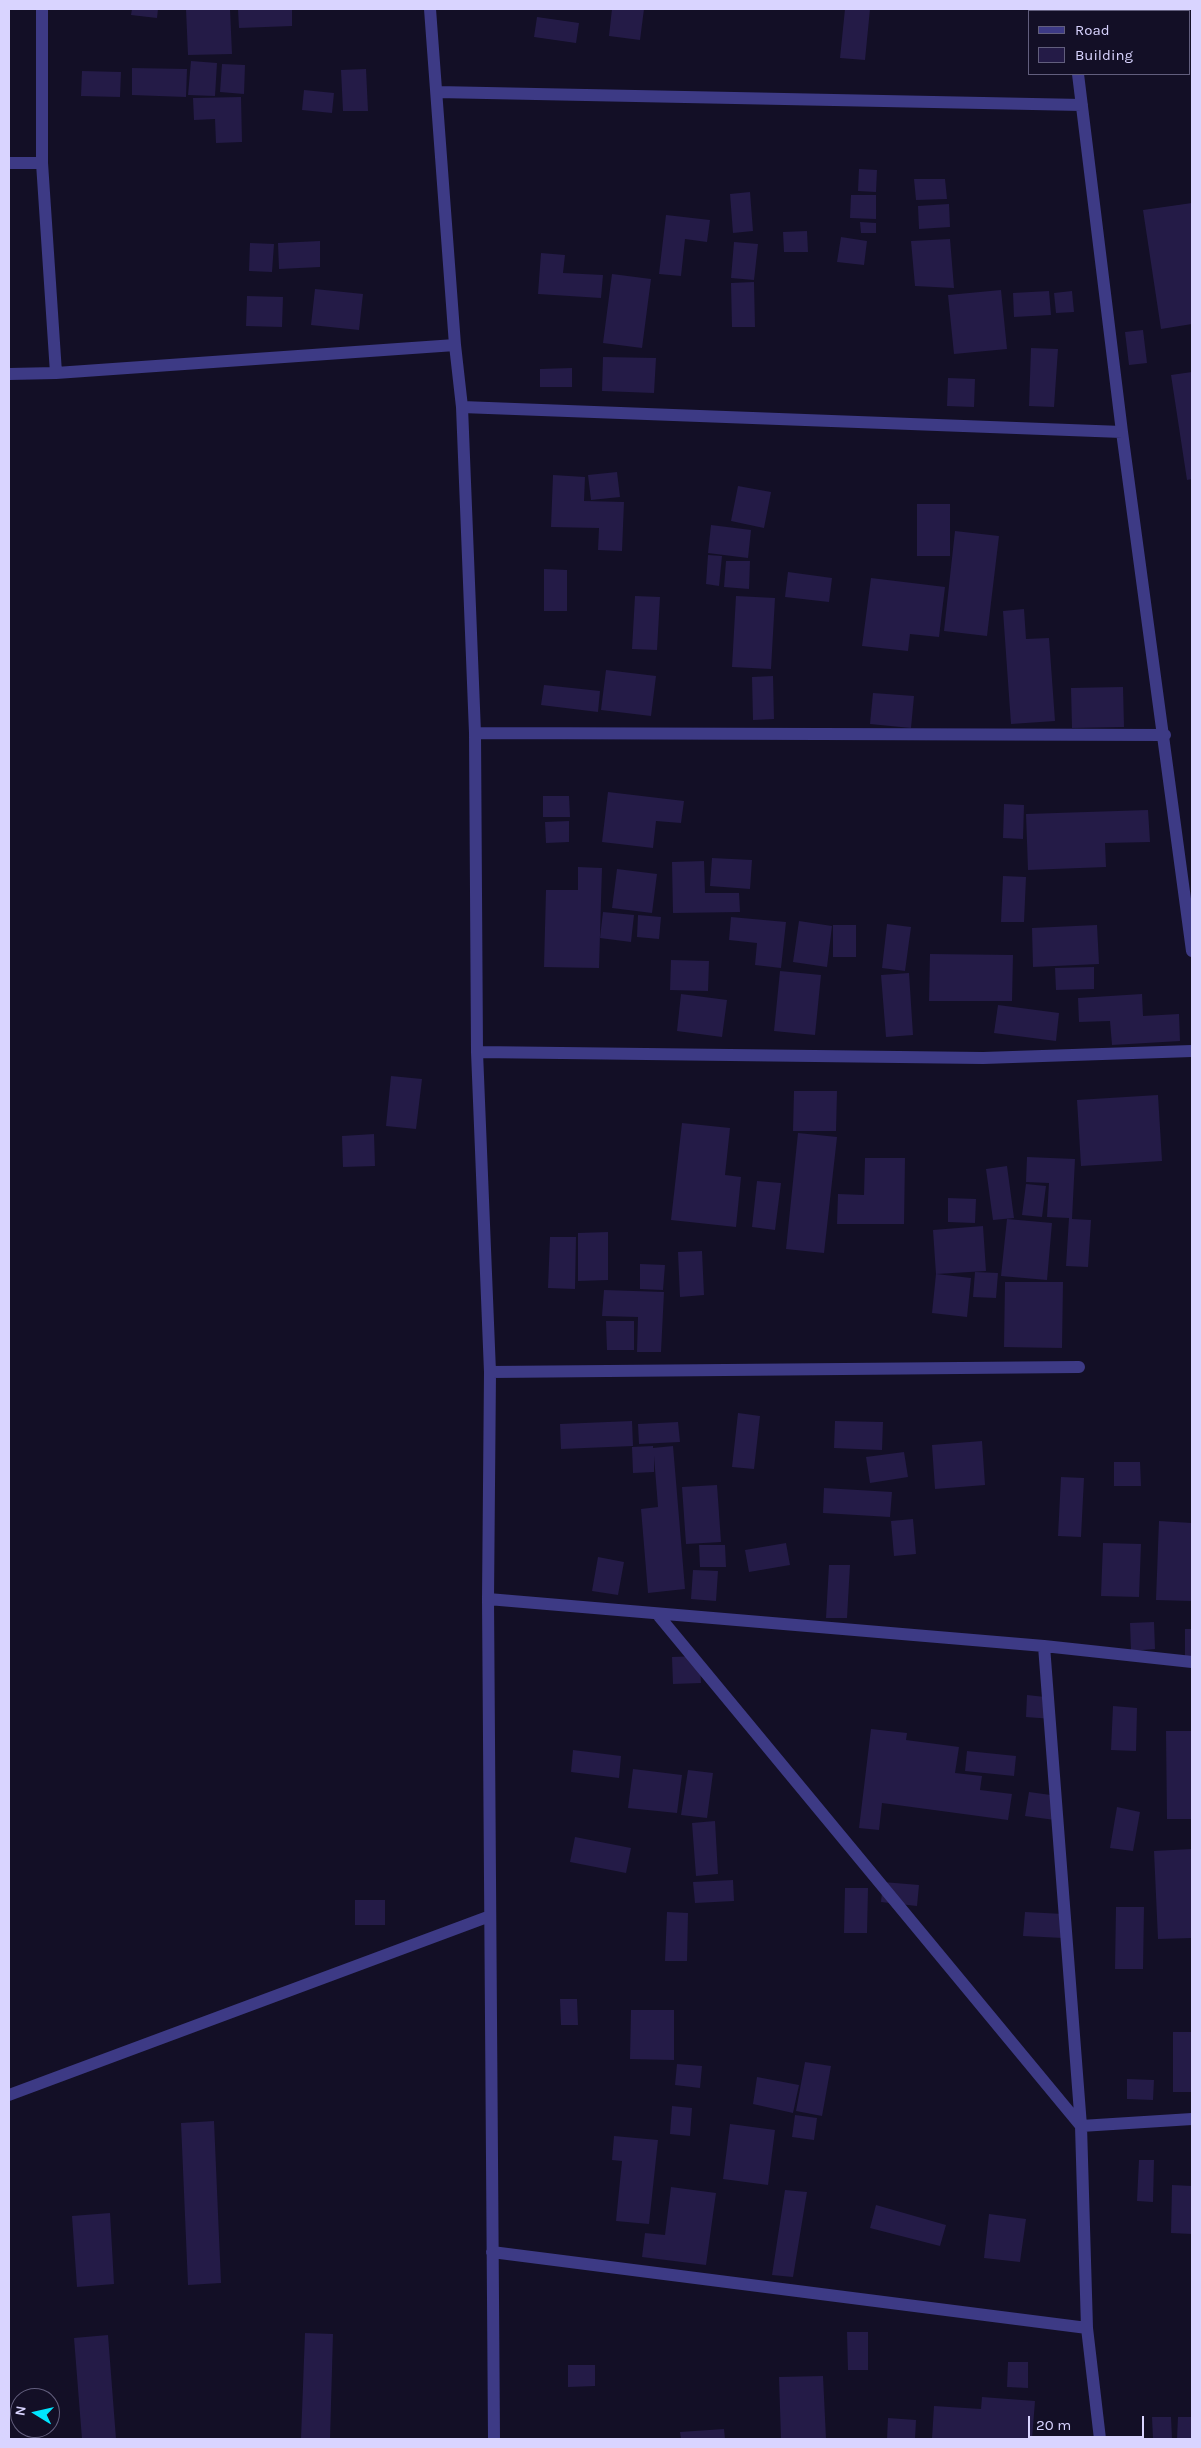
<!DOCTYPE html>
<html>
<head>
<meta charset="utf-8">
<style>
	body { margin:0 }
	#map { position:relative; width:1201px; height:2448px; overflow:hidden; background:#130f26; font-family:Karla,sans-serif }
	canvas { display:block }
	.frame { position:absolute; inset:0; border:10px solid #d9d4ff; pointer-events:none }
	.legend { position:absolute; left:1028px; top:10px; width:162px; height:65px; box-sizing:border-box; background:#130f26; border:1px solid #625e7d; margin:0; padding:6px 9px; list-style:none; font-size:15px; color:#d9d4ff }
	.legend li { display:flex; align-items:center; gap:10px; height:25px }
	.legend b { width:25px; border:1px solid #625e7d }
	.north { position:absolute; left:10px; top:2388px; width:50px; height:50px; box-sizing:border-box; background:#130f26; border:1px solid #625e7d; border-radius:50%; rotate:279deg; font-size:14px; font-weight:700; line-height:20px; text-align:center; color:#d9d4ff }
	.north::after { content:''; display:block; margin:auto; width:18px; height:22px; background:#00e5ff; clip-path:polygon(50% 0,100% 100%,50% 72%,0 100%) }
	.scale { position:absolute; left:1028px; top:2416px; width:116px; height:22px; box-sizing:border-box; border:2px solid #d9d4ff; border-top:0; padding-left:6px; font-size:15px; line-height:18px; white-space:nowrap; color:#d9d4ff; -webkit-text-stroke:4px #130f26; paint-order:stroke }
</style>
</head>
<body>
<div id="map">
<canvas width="1201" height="2448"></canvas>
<div class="frame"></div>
<ul class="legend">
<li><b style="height:6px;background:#3d3a85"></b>Road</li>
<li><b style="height:14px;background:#241b47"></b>Building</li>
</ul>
<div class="north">N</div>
<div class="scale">20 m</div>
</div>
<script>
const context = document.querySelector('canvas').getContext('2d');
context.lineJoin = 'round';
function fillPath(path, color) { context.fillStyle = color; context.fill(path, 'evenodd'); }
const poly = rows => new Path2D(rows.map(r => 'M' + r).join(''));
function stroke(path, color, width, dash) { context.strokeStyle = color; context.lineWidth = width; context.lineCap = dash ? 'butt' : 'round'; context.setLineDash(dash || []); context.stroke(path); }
fillPath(poly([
	[132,9,158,9,157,18,131,15],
	[186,9,230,9,232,54,188,55],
	[238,9,292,9,292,26,239,28],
	[612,9,644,9,640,40,609,36],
	[845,9,870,9,865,60,840,58],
	[537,17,579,23,576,43,534,37],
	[191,61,217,63,215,96,188,95],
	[222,64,245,65,244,94,220,92],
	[132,68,187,69,186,97,132,95],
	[366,69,368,111,343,111,341,70],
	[82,71,121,72,120,97,81,96],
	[304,90,334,93,332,113,302,110],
	[241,97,242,142,216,143,215,119,194,120,193,98],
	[859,169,877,170,876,192,858,191],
	[914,179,945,179,947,199,916,200],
	[750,192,753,231,733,233,730,194],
	[851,195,876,195,876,219,850,218],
	[1192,203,1192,324,1161,329,1143,210],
	[949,204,950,227,919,229,918,206],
	[666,215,710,220,707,242,685,239,681,276,659,274],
	[860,222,876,223,876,233,861,233],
	[807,231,808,252,784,252,783,232],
	[841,237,867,241,864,265,837,262],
	[950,239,954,288,915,286,911,241],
	[320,241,320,267,279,269,278,243],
	[734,242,758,244,754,280,731,278],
	[250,243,274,244,272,272,249,271],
	[541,253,565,255,563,273,603,275,601,298,538,294],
	[612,274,651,279,642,348,603,343],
	[754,282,755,327,732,327,731,283],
	[315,289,363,294,359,330,311,325],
	[1001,290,1007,349,954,354,948,295],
	[1049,291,1051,315,1014,317,1013,293],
	[1072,291,1074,312,1056,313,1054,293],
	[247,296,283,297,282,327,246,326],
	[1143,330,1147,363,1129,365,1125,332],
	[1031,348,1058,349,1054,407,1029,406],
	[603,357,656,358,654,393,602,391],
	[572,368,572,387,540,387,540,369],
	[1192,372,1192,479,1187,480,1171,375],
	[948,378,975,379,974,407,947,406],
	[617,472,620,497,591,500,588,475],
	[553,475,585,477,584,501,624,502,622,551,598,550,599,528,551,527],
	[738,486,771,492,764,528,731,521],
	[917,504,950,504,950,556,917,556],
	[711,525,751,530,748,558,708,553],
	[955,531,999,536,987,636,944,631],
	[708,555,722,556,719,586,706,584],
	[726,561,750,561,749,589,724,587],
	[544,569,567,570,567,611,544,611],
	[788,572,832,578,829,602,785,597],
	[871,578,945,587,939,637,910,634,908,651,862,646],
	[635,596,660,597,657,650,632,649],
	[736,596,775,598,771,669,732,667],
	[1024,609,1026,639,1049,638,1055,721,1011,724,1003,611],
	[606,670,656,676,651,716,601,710],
	[773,676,774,719,753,720,752,677],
	[544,685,600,691,598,712,541,705],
	[1123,687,1124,727,1072,728,1071,688],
	[873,693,914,696,911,728,870,724],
	[608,792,684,801,681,823,656,821,653,848,602,842],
	[543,796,569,796,570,817,543,817],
	[1004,804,1024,805,1023,839,1003,838],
	[1148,810,1150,842,1105,843,1106,867,1028,870,1026,814],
	[569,821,569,842,546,843,545,822],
	[712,858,752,860,750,889,710,886],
	[704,861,705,893,739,893,740,912,673,913,672,862],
	[578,867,602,868,599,968,544,967,546,890,578,890],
	[617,869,657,874,652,913,612,908],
	[1003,876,1026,877,1024,922,1001,922],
	[603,912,634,915,631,942,600,938],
	[638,915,661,917,659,939,637,937],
	[731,917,786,922,781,968,755,965,757,943,729,940],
	[799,921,832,926,827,967,793,962],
	[887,924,911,927,905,971,882,968],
	[833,925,856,925,856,957,833,957],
	[1097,925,1099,964,1033,967,1032,928],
	[930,954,1013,955,1012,1001,929,1001],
	[671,960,709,961,708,991,670,990],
	[1094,967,1094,989,1056,990,1055,968],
	[780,971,821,975,815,1035,774,1031],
	[909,973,913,1035,886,1037,881,975],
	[681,994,727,1000,722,1037,677,1031],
	[1142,994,1143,1016,1179,1014,1180,1041,1112,1045,1110,1021,1079,1022,1078,998],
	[998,1005,1059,1013,1056,1041,994,1033],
	[391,1076,422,1079,416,1129,386,1126],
	[794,1091,837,1091,836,1131,793,1131],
	[1158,1095,1162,1161,1081,1166,1077,1100],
	[682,1123,730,1128,725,1175,741,1177,736,1227,671,1220],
	[798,1133,837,1137,824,1253,786,1249],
	[374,1134,375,1166,343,1167,342,1136],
	[1027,1157,1075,1159,1072,1219,1091,1220,1088,1267,1066,1266,1069,1218,1047,1217,1049,1183,1026,1182],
	[865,1158,905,1158,904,1224,837,1224,838,1194,864,1195],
	[1007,1166,1014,1218,993,1220,986,1169],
	[757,1181,781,1183,775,1230,752,1227],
	[1026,1184,1046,1186,1042,1217,1022,1215],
	[948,1198,976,1199,975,1223,948,1222],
	[1007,1219,1052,1223,1047,1280,1001,1276],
	[983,1226,986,1271,936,1274,933,1230],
	[608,1232,608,1280,578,1281,578,1233],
	[550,1237,576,1237,575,1289,548,1288],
	[702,1251,704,1295,680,1297,678,1252],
	[640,1264,665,1265,663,1290,640,1289],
	[975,1272,998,1273,996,1298,973,1297],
	[936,1274,971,1278,967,1317,932,1313],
	[1005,1282,1063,1282,1062,1348,1004,1347],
	[604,1290,664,1292,661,1352,637,1352,638,1317,602,1316],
	[606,1321,634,1321,634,1350,607,1350],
	[738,1413,760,1416,754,1469,732,1467],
	[632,1421,633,1446,561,1449,560,1424],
	[835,1421,883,1422,882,1450,834,1448],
	[678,1422,680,1442,639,1444,638,1424],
	[982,1441,985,1485,935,1489,932,1445],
	[653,1446,653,1448,673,1446,685,1589,648,1593,641,1509,658,1507,654,1456,654,1472,633,1473,632,1447],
	[904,1452,908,1477,870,1483,866,1457],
	[1114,1462,1140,1462,1141,1486,1114,1486],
	[1061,1477,1084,1478,1081,1537,1058,1536],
	[717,1485,721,1542,686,1544,682,1487],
	[824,1488,892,1492,890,1517,823,1513],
	[913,1519,916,1554,894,1556,891,1521],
	[1159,1521,1192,1523,1192,1601,1156,1600],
	[786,1543,790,1565,749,1572,745,1550],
	[1103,1543,1141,1544,1139,1597,1101,1596],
	[699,1545,725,1545,726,1567,700,1567],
	[598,1557,624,1562,618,1595,592,1591],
	[829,1565,850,1565,847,1618,826,1618],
	[693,1570,718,1571,716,1601,691,1599],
	[1154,1622,1155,1649,1131,1651,1130,1623],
	[1185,1629,1192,1629,1192,1656,1185,1656],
	[699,1656,701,1683,673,1684,672,1657],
	[1027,1695,1054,1698,1053,1719,1026,1717],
	[1113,1706,1137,1708,1136,1751,1111,1750],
	[871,1729,907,1733,906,1740,959,1747,955,1773,982,1776,980,1790,1012,1794,1008,1820,882,1803,879,1830,859,1828],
	[1166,1731,1192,1731,1192,1819,1167,1819],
	[573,1750,621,1756,619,1778,571,1772],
	[967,1751,1016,1756,1014,1776,965,1771],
	[633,1769,682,1775,677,1813,628,1808],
	[688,1770,713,1773,707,1818,681,1815],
	[1029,1792,1058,1796,1055,1820,1025,1816],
	[1117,1807,1140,1812,1133,1851,1110,1848],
	[715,1821,718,1874,696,1876,692,1823],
	[575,1837,631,1848,626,1873,570,1862],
	[1192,1849,1192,1938,1158,1939,1154,1851],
	[733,1880,734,1901,695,1903,693,1882],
	[883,1882,919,1885,917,1906,881,1902],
	[845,1888,868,1888,867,1933,844,1933],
	[355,1900,385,1900,385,1925,355,1925],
	[1116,1907,1144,1907,1143,1969,1115,1969],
	[667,1912,688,1913,687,1961,665,1961],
	[1025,1912,1064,1914,1063,1938,1023,1936],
	[560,1999,577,1999,578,2025,561,2025],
	[631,2010,674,2010,674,2060,630,2059],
	[1173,2032,1192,2032,1192,2092,1173,2092],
	[805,2062,831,2066,822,2116,796,2111],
	[677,2064,702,2066,700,2088,675,2085],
	[757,2077,799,2085,793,2113,753,2104],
	[1127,2079,1154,2080,1153,2100,1127,2099],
	[672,2106,692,2108,690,2136,670,2134],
	[795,2115,817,2118,814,2140,792,2137],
	[214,2121,221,2283,188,2285,181,2123],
	[730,2124,775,2130,768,2185,723,2179],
	[614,2136,658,2140,649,2224,616,2221,622,2161,612,2160],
	[1139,2160,1154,2160,1153,2202,1137,2201],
	[1172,2185,1192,2186,1192,2234,1171,2233],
	[671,2187,716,2193,706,2265,642,2257,645,2233,665,2235],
	[785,2190,807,2192,793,2277,772,2275],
	[876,2205,946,2225,940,2246,870,2228],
	[110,2213,114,2284,77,2287,72,2216],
	[989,2214,1026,2219,1020,2262,984,2258],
	[847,2332,868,2332,868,2370,848,2370],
	[305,2333,333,2334,330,2439,301,2439],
	[108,2335,116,2439,82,2439,74,2338],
	[1008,2362,1028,2362,1028,2388,1007,2387],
	[568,2365,595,2365,595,2386,568,2387],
	[823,2376,826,2439,781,2439,779,2377],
	[982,2397,1035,2401,1032,2439,932,2439,934,2406,981,2409],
	[1152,2417,1171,2417,1172,2439,1153,2439],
	[1178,2417,1192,2417,1192,2439,1177,2439],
	[888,2418,916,2420,915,2439,887,2439],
	[724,2429,725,2439,681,2439,680,2432]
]), '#241b47');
stroke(poly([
	[42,9,42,163,56,373],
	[430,9,455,345,462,407,475,733,477,1052,490,1372,488,1599,494,2439],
	[1070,9,1070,11],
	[1078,74,1122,432,1192,951],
	[437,92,1082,105],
	[9,163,42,163],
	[9,374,56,373,455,345],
	[462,407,1122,432],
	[475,733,1165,735],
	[477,1052,983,1058,1192,1051],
	[490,1372,1079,1367],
	[488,1599,1044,1646,1192,1662],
	[658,1615,1081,2126,1192,2119],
	[1044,1646,1081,2126,1087,2328,1100,2439],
	[9,2095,490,1916],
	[492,2252,1087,2328]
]), '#3d3a85', 12);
</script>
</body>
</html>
